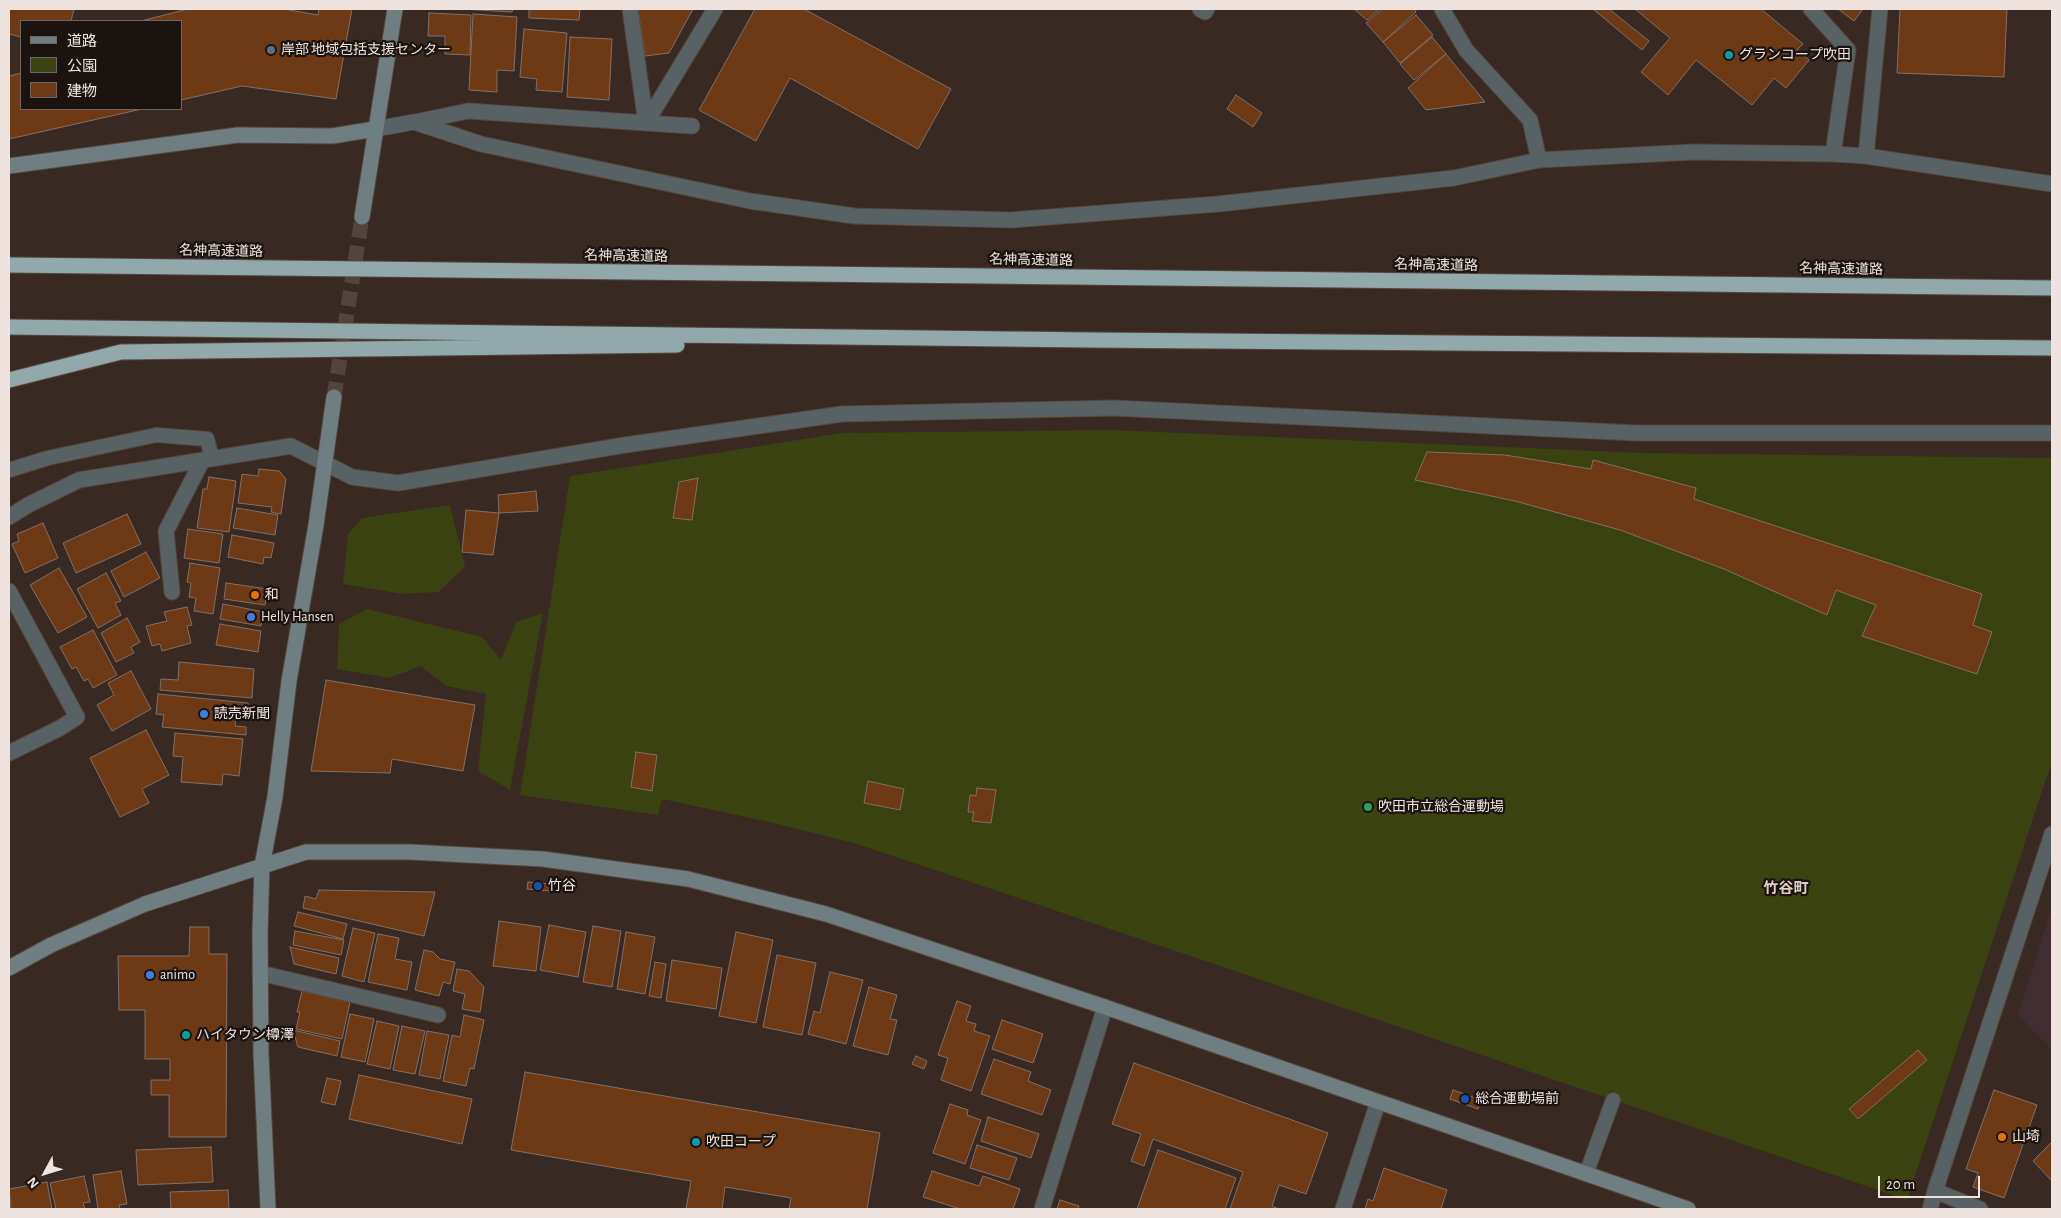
<!DOCTYPE html>
<html>
<head>
<meta charset="utf-8">
<style>
	body { margin:0 }
	#map { position:relative; width:2061px; height:1218px; overflow:hidden; background:#382922; font-family:"Alegreya Sans","Noto Sans JP",sans-serif }
	canvas { display:block }
	.frame { position:absolute; inset:0; border:10px solid #eee3df; pointer-events:none }
	.legend { position:absolute; left:20px; top:20px; width:162px; height:90px; box-sizing:border-box; background:#1a1310; border:1px solid #6f6663; margin:0; padding:6px 9px; list-style:none; font-size:15px; color:#eee3df }
	.legend li { display:flex; align-items:center; gap:10px; height:25px }
	.legend b { width:25px; border:1px solid #6f6663 }
	.north { position:absolute; left:20px; top:1148px; width:50px; height:50px; -webkit-text-stroke:4px #1a1310; paint-order:stroke; rotate:231deg; font-size:14px; font-weight:700; line-height:20px; text-align:center; color:#eee3df }
	.north::after { content:''; display:block; margin:auto; width:18px; height:22px; background:#eee3df; clip-path:polygon(50% 0,100% 100%,50% 72%,0 100%) }
	.scale { position:absolute; left:1878px; top:1176px; width:102px; height:22px; box-sizing:border-box; border:2px solid #eee3df; border-top:0; padding-left:6px; font-size:15px; line-height:18px; white-space:nowrap; color:#eee3df; -webkit-text-stroke:4px #1a1310; paint-order:stroke }
</style>
</head>
<body>
<div id="map">
<canvas width="2061" height="1218"></canvas>
<div class="frame"></div>
<ul class="legend">
<li><b style="height:6px;background:#6f7e80"></b>道路</li>
<li><b style="height:14px;background:#3a420f"></b>公園</li>
<li><b style="height:14px;background:#6d3a15"></b>建物</li>
</ul>
<div class="north">N</div>
<div class="scale">20 m</div>
</div>
<script>
const context = document.querySelector('canvas').getContext('2d');
context.lineJoin = 'round';
function fillPath(path, color) { context.fillStyle = color; context.fill(path, 'evenodd'); }
const poly = rows => new Path2D(rows.map(r => 'M' + r).join(''));
function stroke(path, color, width, dash) { context.strokeStyle = color; context.lineWidth = width; context.lineCap = dash ? 'butt' : 'round'; context.setLineDash(dash || []); context.stroke(path); }
function write(font, color, halo, rows, align = 'center') {
  context.font = font + ' "Alegreya Sans","Noto Sans JP",sans-serif'; context.lineWidth = 4.5; context.setLineDash([]); context.textBaseline = 'middle'; context.strokeStyle = halo; context.fillStyle = color; for (const [text, x, y, turn = 0] of rows) {
    context.save(); context.translate(x, y); context.rotate((+turn || 0) * Math.PI / 180); context.textAlign = isNaN(turn) ? turn : align; if (halo) context.strokeText(text, 0, 0); context.fillText(text, 0, 0); context.restore();
  }
}
fillPath(poly([
	[2052,907,2052,1050,2018,1015]
]), '#422e32');
fillPath(poly([
	[1112,430,1643,453,2052,458,2052,761,1907,1200,1185,954,854,843,769,822,662,799,658,815,520,795,570,476,842,433],
	[450,505,465,567,438,592,402,594,343,584,348,534,362,518],
	[367,609,482,637,501,660,516,622,543,613,510,790,478,771,486,694,446,686,421,666,389,678,337,669,339,624]
]), '#3a420f');
const building = poly([
	[9,9,74,9,71,21,21,21,21,37,9,34,9,9],
	[188,9,284,9,318,15,319,9,352,9,336,99,242,86,181,100,181,21,141,21,188,9],
	[461,9,513,9,512,12,461,9],
	[529,9,580,9,579,20,529,18,529,9],
	[638,9,693,9,669,53,645,56,638,9],
	[755,9,804,9,951,89,918,149,790,78,756,141,699,110,755,9],
	[1354,9,1379,9,1367,20,1354,9],
	[1382,9,1414,9,1416,12,1383,42,1366,23,1382,9],
	[1593,9,1609,9,1649,41,1642,50,1593,9],
	[1635,9,1761,9,1803,44,1797,50,1809,60,1786,88,1774,78,1752,105,1696,60,1668,95,1641,72,1670,38,1635,9],
	[1838,9,1863,9,1854,21,1838,9],
	[1900,9,2007,9,2004,77,1897,73,1900,9],
	[429,13,471,15,470,55,445,54,445,36,428,36,429,13],
	[473,14,517,17,514,71,497,70,497,92,469,90,473,14],
	[1416,15,1433,35,1400,63,1383,42,1416,15],
	[524,29,567,33,562,92,536,90,537,79,520,77,524,29],
	[570,37,612,39,609,100,567,97,570,37],
	[1432,37,1446,54,1414,80,1400,64,1432,37],
	[1446,54,1485,102,1426,110,1408,88,1446,54],
	[21,73,21,109,142,109,9,139,9,76,21,73],
	[1236,95,1262,113,1253,127,1227,109,1236,95],
	[1427,452,1505,455,1591,469,1593,460,1696,488,1694,499,1982,594,1973,625,1992,632,1977,674,1862,636,1876,605,1836,590,1827,615,1724,569,1620,530,1515,501,1415,480,1427,452],
	[259,469,279,471,286,479,281,514,271,512,272,507,238,503,242,474,258,476,259,469],
	[209,477,236,481,229,532,197,528,203,489,207,489,209,477],
	[698,478,692,520,673,518,679,482,698,478],
	[536,491,538,511,499,513,498,495,536,491],
	[237,508,278,515,275,535,233,528,237,508],
	[466,510,499,513,493,555,462,552,466,510],
	[127,514,141,544,76,573,63,543,127,514],
	[43,523,58,558,25,573,12,544,19,541,17,534,43,523],
	[188,529,223,534,219,563,184,558,188,529],
	[232,535,274,543,271,558,264,557,263,564,228,557,232,535],
	[146,552,160,578,124,597,111,571,146,552],
	[190,563,220,568,213,614,194,611,196,598,189,597,191,583,187,582,190,563],
	[59,568,87,617,58,633,30,585,59,568],
	[106,573,121,601,115,603,121,615,98,628,77,589,106,573],
	[226,583,268,589,265,605,224,599,226,583],
	[223,604,264,612,261,626,220,619,223,604],
	[187,607,192,625,187,626,191,643,162,651,160,644,152,646,146,626,167,621,164,612,187,607],
	[127,618,140,642,131,647,134,653,116,662,101,633,127,618],
	[220,624,261,631,258,652,216,645,220,624],
	[93,630,117,675,93,688,88,679,84,681,76,667,72,669,60,647,93,630],
	[179,662,254,669,252,698,160,690,161,679,178,680,179,662],
	[131,671,151,709,112,731,97,705,114,695,108,683,131,671],
	[326,680,475,705,463,771,392,759,390,773,311,771,326,680],
	[158,694,248,703,247,717,236,716,235,726,246,727,246,735,162,727,164,715,156,714,158,694],
	[146,730,169,775,142,789,149,803,120,817,90,758,146,730],
	[175,733,243,739,239,776,223,774,222,785,181,782,183,757,173,756,175,733],
	[636,752,657,755,652,791,631,787,636,752],
	[868,781,904,789,900,810,864,803,868,781],
	[977,788,996,790,991,823,972,821,974,812,968,812,970,795,976,796,977,788],
	[528,882,551,884,550,891,527,889,528,882],
	[319,890,435,892,424,936,303,908,305,896,316,899,319,890],
	[298,912,347,924,343,939,294,926,298,912],
	[499,921,541,927,536,971,493,966,499,921],
	[549,925,586,932,578,977,540,970,549,925],
	[593,926,621,931,612,987,583,982,593,926],
	[190,927,209,927,209,954,227,954,226,1137,169,1137,169,1095,151,1095,151,1080,170,1080,170,1059,145,1059,145,1010,119,1010,118,956,189,956,190,927],
	[353,928,375,933,364,982,342,976,353,928],
	[295,931,344,940,341,955,293,945,295,931],
	[626,932,655,937,645,994,617,989,626,932],
	[736,932,773,940,756,1023,719,1016,736,932],
	[378,934,399,938,395,959,412,962,407,990,368,982,378,934],
	[290,947,339,958,336,974,294,964,290,947],
	[424,950,433,952,440,959,455,962,450,984,443,982,439,996,415,990,424,950],
	[777,955,816,963,802,1035,763,1027,777,955],
	[672,960,722,968,716,1009,666,1001,672,960],
	[655,962,666,964,661,998,649,996,655,962],
	[457,969,469,971,484,987,480,1012,462,1009,465,994,453,991,457,969],
	[830,972,863,980,846,1044,808,1034,814,1011,820,1013,830,972],
	[869,987,897,995,890,1019,897,1020,888,1055,853,1046,869,987],
	[302,991,350,1002,342,1039,296,1029,300,1012,297,1012,302,991],
	[957,1001,971,1006,966,1021,976,1024,974,1031,990,1036,971,1091,941,1080,948,1058,938,1055,957,1001],
	[350,1014,374,1019,365,1062,341,1057,350,1014],
	[464,1015,484,1020,474,1069,470,1068,466,1086,443,1081,452,1035,460,1037,464,1015],
	[1002,1020,1043,1034,1033,1063,992,1049,1002,1020],
	[377,1021,399,1026,390,1069,367,1064,377,1021],
	[402,1026,425,1031,415,1074,393,1070,402,1026],
	[293,1030,340,1041,337,1056,298,1047,293,1030],
	[427,1031,449,1035,440,1079,419,1075,427,1031],
	[1918,1050,1927,1060,1858,1119,1849,1109,1918,1050],
	[916,1056,927,1061,924,1069,912,1064,916,1056],
	[994,1059,1031,1072,1028,1081,1051,1090,1042,1115,981,1094,994,1059],
	[1134,1063,1328,1133,1306,1194,1279,1185,1272,1206,1279,1209,1230,1209,1243,1172,1153,1139,1144,1166,1131,1161,1141,1134,1112,1124,1134,1063],
	[525,1072,880,1133,867,1209,789,1209,791,1198,725,1187,722,1209,686,1209,691,1181,511,1150,525,1072],
	[359,1075,472,1099,462,1144,349,1119,359,1075],
	[327,1078,341,1081,335,1105,321,1102,327,1078],
	[1453,1090,1481,1100,1478,1109,1450,1099,1453,1090],
	[1994,1090,2037,1105,2004,1198,1973,1187,1978,1173,1966,1169,1994,1090],
	[950,1104,968,1110,967,1115,981,1120,965,1164,933,1153,950,1104],
	[988,1117,1039,1134,1031,1158,981,1141,988,1117],
	[2052,1142,2052,1181,2033,1161,2052,1142],
	[977,1145,1017,1158,1009,1180,970,1168,977,1145],
	[211,1147,213,1182,138,1185,136,1150,211,1147],
	[1158,1150,1236,1178,1225,1209,1137,1209,1158,1150],
	[1384,1168,1447,1190,1441,1209,1365,1209,1368,1199,1373,1201,1384,1168],
	[121,1171,127,1204,119,1205,120,1209,98,1209,93,1175,121,1171],
	[932,1171,979,1186,983,1176,1020,1189,1013,1209,960,1209,923,1197,932,1171],
	[84,1176,90,1202,83,1203,85,1209,56,1209,50,1183,84,1176],
	[47,1182,52,1209,11,1209,9,1189,47,1182],
	[228,1190,229,1209,171,1209,170,1192,228,1190],
	[1060,1200,1079,1206,1078,1209,1057,1209,1060,1200]
]);
fillPath(building, '#6d3a15');
stroke(building, '#817066', 1);
stroke(poly([
	[334,397,362,217]
]), '#53453e', 15, [15, 8]);
const lane = poly([
	[9,470,48,458,156,435,207,439,212,458],
	[1586,1174,1613,1100]
]);
const street = poly([
	[630,9,646,123],
	[1200,9,1205,12,1207,9],
	[1442,9,1466,50,1530,120,1539,160],
	[1811,9,1848,50,1833,154],
	[415,122,468,111,692,126],
	[646,123,715,9],
	[375,129,414,122,481,144,750,201,854,216,1011,220,1218,204,1454,178,1539,160,1694,152,1833,154,1866,156,2052,184],
	[1866,156,1880,9],
	[9,517,28,505,79,480,291,446,352,477,398,483,625,445,842,414,1114,408,1636,433,2052,433],
	[9,591,77,717,60,728,9,753],
	[172,592,166,531,202,461],
	[260,973,438,1015],
	[1042,1209,1105,1007],
	[1343,1209,1378,1102],
	[1930,1209,1935,1191],
	[1980,1209,1935,1191,2052,834]
]);
const secondary = poly([
	[9,166,238,135,332,136,375,129],
	[362,217,395,9],
	[9,968,51,945,145,904,306,852,410,852,543,859,688,879,826,914,1105,1007,1688,1209],
	[268,1209,261,1054,260,933,262,866,275,797,289,681,316,525,334,397]
]);
const highway = poly([
	[9,265,2052,288],
	[9,327,1091,340,2052,348],
	[9,380,121,352,677,345]
]);
stroke(lane, '#554740', 16);
stroke(street, '#554740', 17);
stroke(secondary, '#554740', 17);
stroke(highway, '#554740', 17);
stroke(lane, '#586163', 14);
stroke(street, '#586163', 15);
stroke(secondary, '#6f7e80', 15);
stroke(highway, '#92a9ac', 15);
for (const [x, y, r, color] of [
	[271,50,5,"#5c6f8a"],
	[1729,55,5,"#0f9aa8"],
	[255,595,5,"#e8710a"],
	[251,617,5,"#3f7fe0"],
	[204,714,5,"#3f7fe0"],
	[1368,807,5,"#2e9e5b"],
	[538,886,5,"#1a4fb4"],
	[150,975,5,"#3f7fe0"],
	[186,1035,5,"#0f9aa8"],
	[1465,1099,5,"#1a4fb4"],
	[2002,1137,5,"#e8710a"],
	[696,1142,5,"#0f9aa8"]
]) { const dot = new Path2D(); dot.arc(x, y, r, 0, 2 * Math.PI); context.fillStyle = color; context.fill(dot); stroke(dot, '#1a1310', 2); }
write('14px', '#eee3df', '#1a1310', [
	["岸部 地域包括支援センター",281,50],
	["グランコープ吹田",1739,55],
	["和",265,595],
	["Helly Hansen",261,617],
	["読売新聞",214,714],
	["吹田市立総合運動場",1378,807],
	["竹谷",548,886],
	["animo",160,975],
	["ハイタウン樽澤",196,1035],
	["総合運動場前",1475,1099],
	["山埼",2012,1137],
	["吹田コープ",706,1142]
], 'left');
write('14px', '#eee3df', '#1a1310', [
	["名神高速道路",221,251,1],
	["名神高速道路",626,256,1],
	["名神高速道路",1031,260,1],
	["名神高速道路",1436,265,1],
	["名神高速道路",1841,269,1]
]);
write('bold 15px', '#e1ccc4', '#1a1310', [
	["竹谷町",1786,888]
]);
</script>
</body>
</html>
